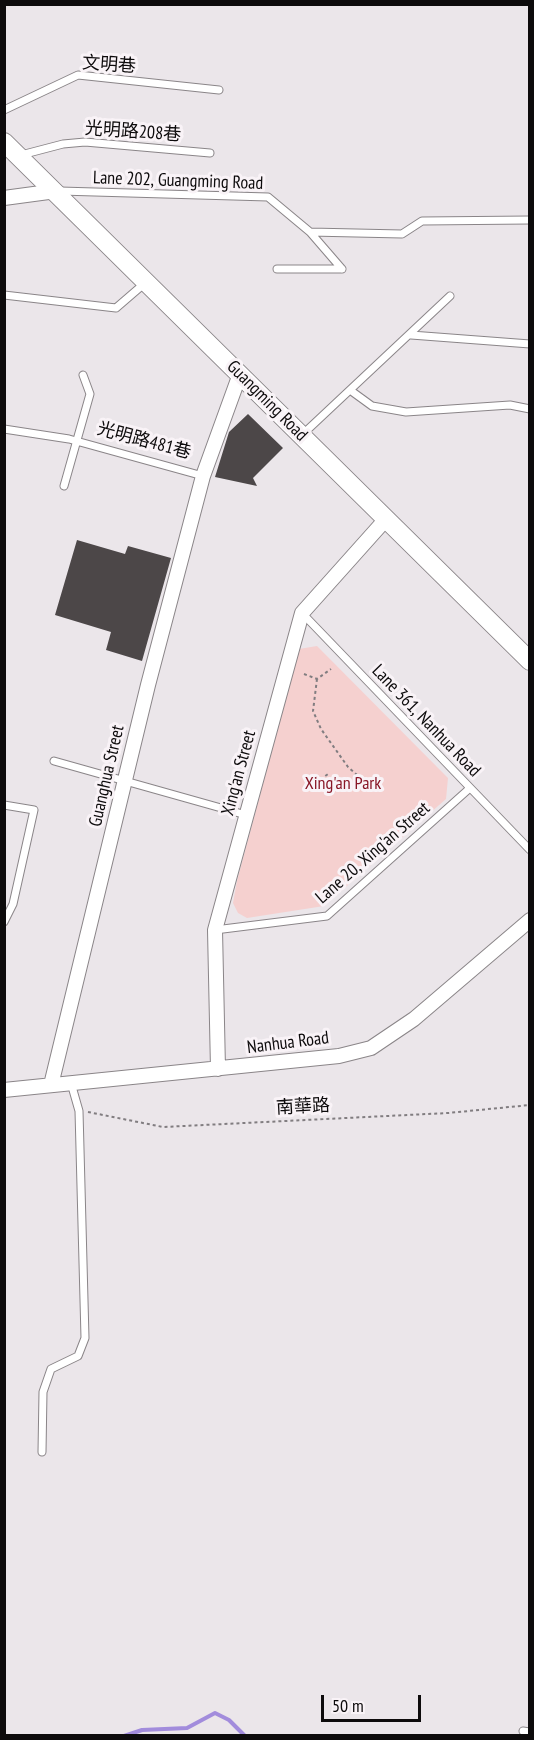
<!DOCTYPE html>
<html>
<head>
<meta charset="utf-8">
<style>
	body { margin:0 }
	#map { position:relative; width:534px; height:1740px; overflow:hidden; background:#ebe6ea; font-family:"PT Sans Narrow",sans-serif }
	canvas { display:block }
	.frame { position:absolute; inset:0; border:6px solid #0d0b0c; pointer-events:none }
	.scale { position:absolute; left:321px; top:1695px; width:100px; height:27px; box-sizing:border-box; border:3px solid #0d0b0c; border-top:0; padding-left:8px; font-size:18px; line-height:21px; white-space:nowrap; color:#0d0b0c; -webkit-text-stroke:4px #f9f3f7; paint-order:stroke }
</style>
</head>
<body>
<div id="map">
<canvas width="534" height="1740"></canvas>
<div class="frame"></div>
<div class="scale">50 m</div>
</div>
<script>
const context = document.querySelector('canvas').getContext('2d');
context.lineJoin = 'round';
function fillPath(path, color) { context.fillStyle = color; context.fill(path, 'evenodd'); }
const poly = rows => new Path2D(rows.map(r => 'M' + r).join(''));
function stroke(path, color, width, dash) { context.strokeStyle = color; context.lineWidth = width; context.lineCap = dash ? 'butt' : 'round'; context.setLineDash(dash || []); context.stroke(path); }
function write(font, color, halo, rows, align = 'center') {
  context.font = font + ' "PT Sans Narrow","Noto Sans TC",sans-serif'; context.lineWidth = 6; context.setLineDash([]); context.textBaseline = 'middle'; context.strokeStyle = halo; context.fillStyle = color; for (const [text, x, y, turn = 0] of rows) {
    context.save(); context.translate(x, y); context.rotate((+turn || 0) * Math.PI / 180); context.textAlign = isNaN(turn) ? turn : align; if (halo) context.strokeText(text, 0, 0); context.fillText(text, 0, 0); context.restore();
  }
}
fillPath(poly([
	[317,646,448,778,446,799,324,906,247,918,238,913,233,903,237,881,299,649]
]), '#f5d0cf');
stroke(poly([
	[124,1736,142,1730,187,1728,215,1713,229,1720,245,1736]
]), '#a28cdc', 4);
fillPath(poly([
	[248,414,283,448,253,478,257,486,215,477,229,432],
	[77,540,125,554,128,546,171,558,142,661,106,650,111,632,55,615]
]), '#4c4748');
const lane = poly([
	[4,110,78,75,219,90],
	[21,155,63,144,85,142,210,153],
	[60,191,268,197,310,232,342,269],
	[310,232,402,234,422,221,530,220],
	[277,269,342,269],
	[4,295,116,308,145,283],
	[411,335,530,344],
	[350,390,372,406,406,412,510,405,530,409],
	[4,429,69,439,203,476],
	[303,434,450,296],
	[64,486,90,394,83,375],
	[302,613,530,850],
	[54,761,246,815],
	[4,805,34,810,13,904,4,922],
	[215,930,327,916,470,788],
	[42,1452,43,1392,51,1369,78,1356,85,1338,79,1111,71,1083],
	[523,1731,530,1732]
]);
const street = poly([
	[4,198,56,191],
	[218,1069,215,930,302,613,386,519],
	[51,1085,148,685,203,476,240,374],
	[4,1090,339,1056,371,1048,414,1019,530,920]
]);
const secondary = poly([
	[4,142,530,661]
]);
stroke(lane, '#8a8588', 9);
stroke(street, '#8a8588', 16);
stroke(secondary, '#8a8588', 20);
stroke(poly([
	[304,674,317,679,331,669],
	[317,679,313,711,321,729,348,767,365,782,379,787],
	[311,787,328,774],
	[88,1112,163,1127,448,1113,530,1105]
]), '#817d80', 2, [3, 3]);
stroke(lane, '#fff', 7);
stroke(street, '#fff', 14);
stroke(secondary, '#fff', 18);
write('18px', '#0d0b0c', '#f9f3f7', [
	["文明巷",109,65,4],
	["光明路208巷",133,132,4],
	["Lane 202, Guangming Road",178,181,2],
	["Guangming Road",267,401,45],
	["光明路481巷",144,441,15],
	["Lane 361, Nanhua Road",426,721,46],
	["Xing'an Street",239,773,-75],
	["Guanghua Street",107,776,-77],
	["Lane 20, Xing'an Street",373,853,-41],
	["Nanhua Road",288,1043,-7],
	["南華路",303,1107,-3]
]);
write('18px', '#881626', '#f9f3f7', [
	["Xing'an Park",343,784]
]);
</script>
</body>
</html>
